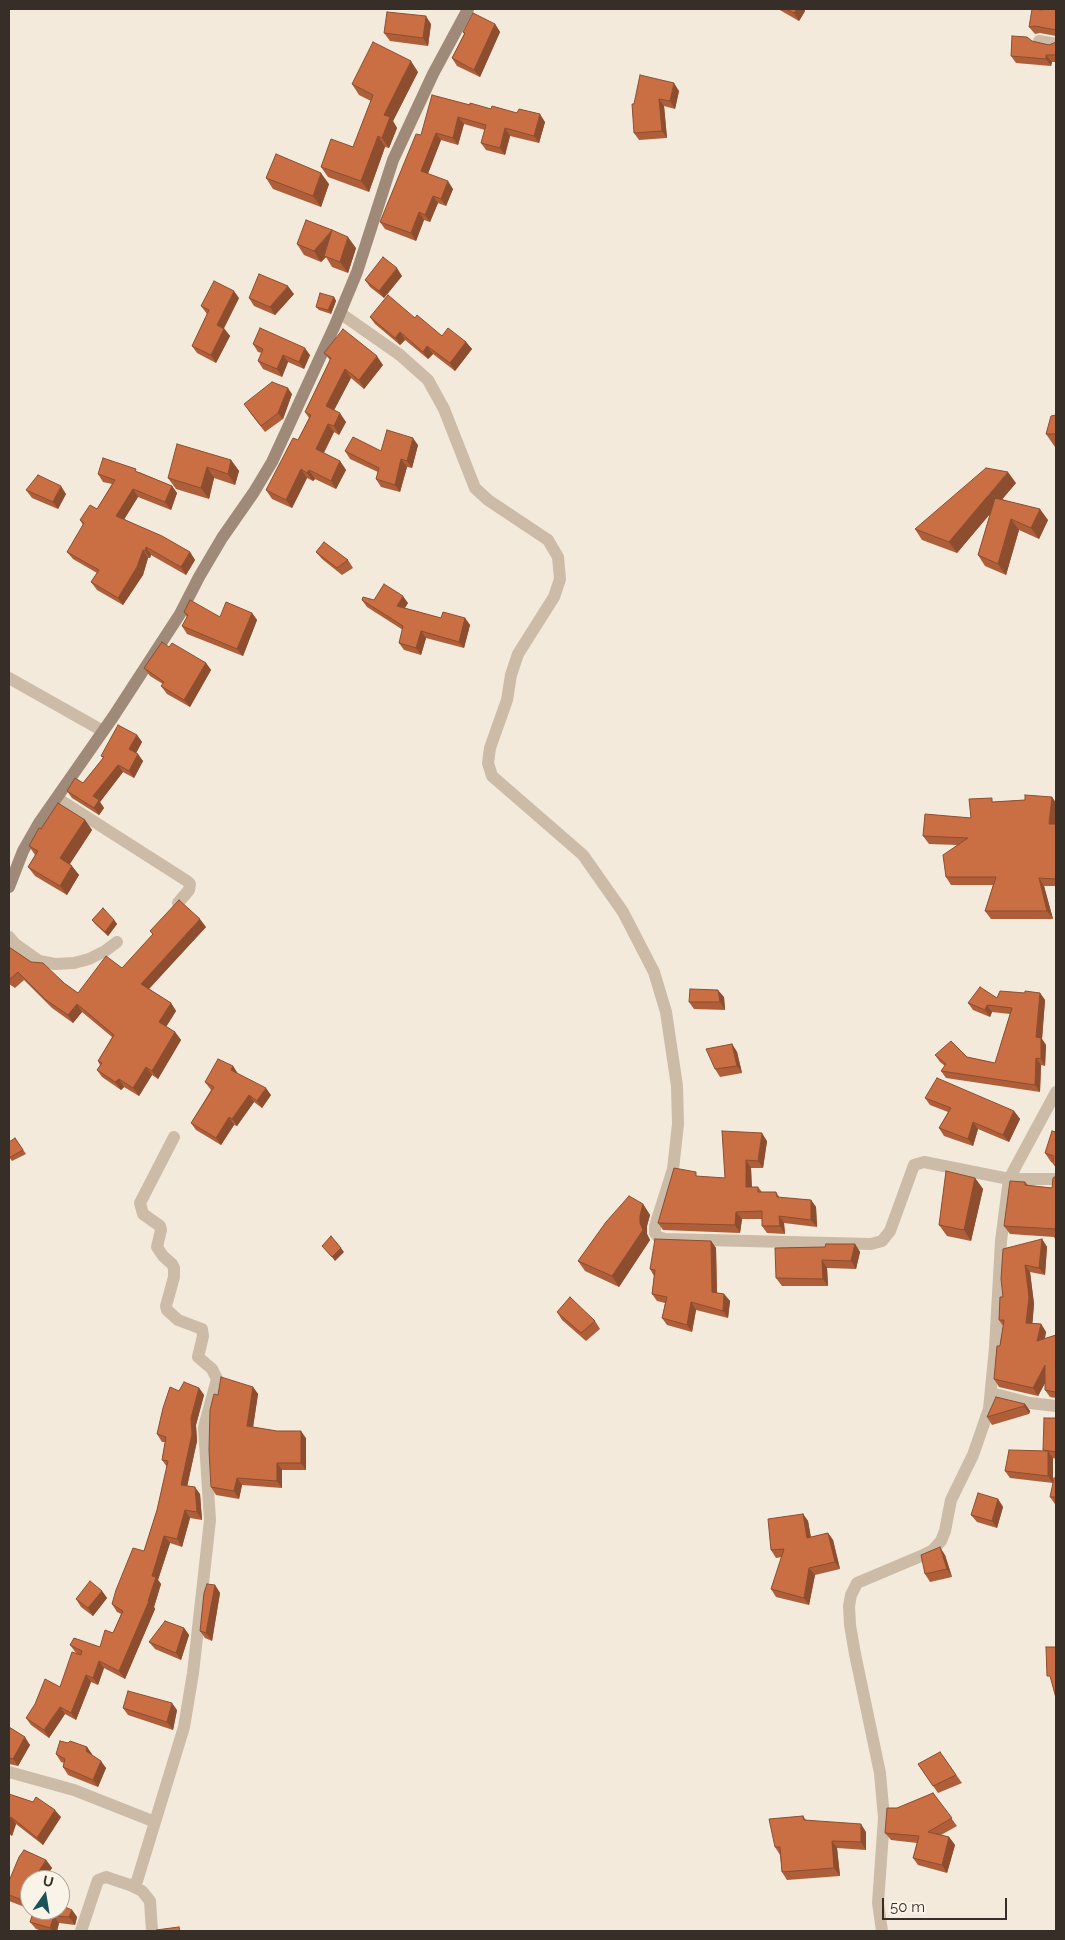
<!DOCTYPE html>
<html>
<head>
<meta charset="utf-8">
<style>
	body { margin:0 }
	#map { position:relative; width:1065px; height:1940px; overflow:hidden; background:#f3eadc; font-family:Raleway,sans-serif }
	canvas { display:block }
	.frame { position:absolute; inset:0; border:10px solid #382e28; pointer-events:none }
	.north { position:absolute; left:20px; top:1870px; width:50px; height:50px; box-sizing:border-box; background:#faf3e8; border:1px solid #aca49b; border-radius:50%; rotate:13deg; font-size:14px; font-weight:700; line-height:20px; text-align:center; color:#382e28 }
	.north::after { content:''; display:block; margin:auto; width:18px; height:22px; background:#1c525b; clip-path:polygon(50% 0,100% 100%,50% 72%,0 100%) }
	.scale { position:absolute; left:882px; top:1898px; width:125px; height:22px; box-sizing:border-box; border:2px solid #382e28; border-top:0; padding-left:6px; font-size:15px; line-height:18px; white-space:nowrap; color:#382e28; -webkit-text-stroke:4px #faf3e8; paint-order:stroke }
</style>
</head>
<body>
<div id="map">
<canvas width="1065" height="1940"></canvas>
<div class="frame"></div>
<div class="north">U</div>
<div class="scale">50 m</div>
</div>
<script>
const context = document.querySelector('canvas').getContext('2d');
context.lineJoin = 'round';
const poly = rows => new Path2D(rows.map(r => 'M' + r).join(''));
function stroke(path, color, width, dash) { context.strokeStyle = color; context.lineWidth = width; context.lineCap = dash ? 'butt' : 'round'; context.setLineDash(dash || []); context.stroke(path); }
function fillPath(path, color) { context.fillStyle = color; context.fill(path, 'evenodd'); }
stroke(poly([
	[1039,41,1056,44],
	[340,313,400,355,428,380,444,409,475,488,488,500,548,540,558,557,560,579,554,597,518,654,511,675,507,700,490,748,488,763,492,776,583,855,623,912,654,972,666,1012,677,1086,678,1124,673,1169,655,1226,655,1233,658,1237,665,1239,871,1244,882,1241,890,1231,914,1165,924,1162,1009,1179,1056,1179],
	[9,678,103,731],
	[57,798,187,881,190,884,189,890,178,903],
	[9,937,15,944,39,961,55,964,74,963,89,959,105,951,117,942],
	[991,1393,1030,1403,1056,1406],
	[9,1772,74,1790,155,1822],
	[130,1885,142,1891,150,1901,152,1931],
	[81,1931,98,1880,106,1877,130,1885,135,1884,137,1881,184,1727,193,1673,210,1520,204,1427,217,1379,212,1369,198,1357,203,1336,202,1329,178,1320,167,1310,166,1306,174,1277,174,1268,172,1264,163,1256,157,1247,161,1230,160,1226,143,1214,140,1203,174,1137],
	[882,1931,878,1903,884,1818,880,1773,855,1654,850,1625,849,1606,851,1595,857,1583,921,1556,933,1550,941,1541,945,1531,951,1500,973,1455,989,1409,995,1347,1001,1241,1009,1179,1056,1092]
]), '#cbbba7', 12);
stroke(poly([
	[9,887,23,851,39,823,113,717,180,614,199,577,222,538,254,492,272,462,335,325,357,272,393,160,433,74,468,9]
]), '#9f8978', 12);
fillPath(poly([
	[778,9,804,9,805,11,799,21],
	[1056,9,1056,36,1040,33,1035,34,1029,27,1043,10],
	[431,24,428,46,390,41,384,33],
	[495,24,500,32,480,77,457,66,452,58,464,34,463,32],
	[1032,41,1049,45,1056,42,1056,62,1052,62,1051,66,1016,63,1011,56],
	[418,72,393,121,397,128,389,148,385,147,369,192,328,177,321,167,353,147,371,101,359,95,352,84],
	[679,91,675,109,664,106,667,138,639,140,634,133,634,104],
	[470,105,491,109,545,122,539,143,510,136,505,155,486,150,481,143,485,130,464,124,458,145,441,140,428,174,453,189,446,206,438,203,430,222,424,220,416,241,385,229,380,222,421,135],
	[266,178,329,184,321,207,273,189],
	[297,244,356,248,348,273,332,267,326,257,321,262,304,255],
	[402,276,384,298,370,287,365,280],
	[294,294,275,315,254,306,249,298],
	[334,297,336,301,331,314,319,310,316,307],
	[239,298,224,328,230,336,216,363,197,353,192,346,207,314,201,306],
	[370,317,415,318,442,336,466,342,472,349,455,371,433,354,428,359,405,340,400,345,375,324],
	[253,344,310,355,304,369,288,362,282,377,263,369,258,361,262,353,258,352],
	[324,353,383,365,364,389,351,378,334,410,346,422,339,435,334,432,324,453,340,461,346,470,336,489,315,479,313,481,307,478,292,508,272,499,266,490,298,440,309,418,305,412,330,360],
	[292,394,283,419,265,432,248,410],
	[1056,415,1056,447,1055,447,1046,434],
	[418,445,412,468,407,467,400,492,381,487,376,479,378,472,350,459,345,451,381,451],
	[231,460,239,471,235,485,214,478,209,499,176,489,168,478],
	[139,472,172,486,177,493,171,510,138,497,124,519,190,552,195,560,186,575,151,555,150,558,148,558,143,575,123,605,97,590,91,582,97,573,73,559,67,552,83,525,80,520,97,509,112,484,103,482,98,474],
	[1016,483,1002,499,1048,520,1039,539,1019,530,1006,575,985,566,978,555,990,514,957,553,922,540,915,529],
	[26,490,66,494,58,509,32,498],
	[316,552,348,560,353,568,342,575,322,559],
	[362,600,408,603,405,608,441,618,465,618,470,625,464,648,426,638,421,655,404,650,399,643,403,630,367,607],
	[184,612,220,617,252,613,257,620,243,656,187,634,182,626,187,617],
	[169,647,206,663,211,670,190,707,167,694,161,686,163,684,150,676,144,668],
	[137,735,142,742,136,753,143,761,134,778,123,772,100,802,104,808,99,815,72,798,67,791,83,783,103,758,101,756],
	[1052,797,1056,803,1056,886,1044,886,1053,919,991,919,985,911,993,885,951,885,946,877,957,845,929,844,923,836,971,818,996,802,1025,800],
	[85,820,92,830,70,864,79,875,67,895,35,876,28,867,35,855,29,846,41,829],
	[92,920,114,920,117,924,108,936,95,924],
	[206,927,149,989,171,1003,176,1011,166,1027,175,1032,181,1040,158,1079,152,1075,139,1096,124,1087,121,1090,102,1077,97,1070,100,1065,98,1061,112,1037,82,1012,73,1023,52,1008,24,980,15,988,9,984,9,947,78,993,122,968,153,935,150,931],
	[1025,993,1040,993,1045,1000,1042,1039,1046,1045,1045,1066,1041,1065,1040,1092,946,1078,941,1071,945,1066,940,1062,935,1055,967,1057,995,1063,1010,1014,992,1012,990,1017,973,1010,968,1003],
	[724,997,725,1010,694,1009,689,1002],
	[732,1044,737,1052,742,1073,720,1077,715,1069],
	[233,1066,238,1074,271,1095,262,1108,254,1102,237,1126,234,1125,221,1145,196,1130,191,1123,211,1090,205,1082],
	[925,1098,1014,1111,1020,1119,1009,1142,978,1129,973,1146,944,1136,939,1128,948,1112,930,1105],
	[1056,1132,1053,1163,1051,1162,1045,1153],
	[15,1138,26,1154,12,1161,9,1157],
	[767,1141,763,1168,751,1168,752,1187,758,1187,762,1192,776,1192,780,1198,811,1200,816,1207,817,1227,784,1223,785,1234,767,1233,762,1226,762,1219,742,1219,740,1233,663,1230,658,1223,699,1177,725,1178],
	[1056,1176,1056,1241,1054,1237,1010,1234,1004,1226,1025,1182,1028,1185,1052,1188],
	[975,1178,983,1189,971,1241,947,1236,939,1225],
	[643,1204,650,1215,647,1226,647,1234,650,1240,619,1287,585,1271,578,1261],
	[1042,1239,1047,1247,1045,1275,1030,1272,1034,1304,1032,1323,1041,1324,1046,1332,1045,1339,1056,1335,1056,1398,1050,1397,1045,1390,1045,1383,1038,1396,999,1387,994,1379,1003,1326,999,1320,1003,1297],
	[711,1241,716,1248,717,1293,724,1294,730,1301,728,1318,696,1310,692,1332,667,1325,662,1318,665,1303,657,1301,652,1294,654,1276,650,1269],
	[855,1244,860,1252,856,1269,827,1268,828,1286,782,1286,776,1278],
	[557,1312,595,1321,600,1329,586,1341,562,1320],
	[253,1387,258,1394,253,1427,306,1438,306,1470,282,1470,282,1488,242,1485,239,1499,216,1495,211,1487,218,1395],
	[199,1388,204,1395,196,1425,197,1441,187,1486,200,1494,202,1520,190,1518,182,1547,170,1543,158,1580,161,1584,154,1607,155,1609,125,1679,104,1668,98,1685,91,1682,76,1720,65,1714,49,1738,31,1725,26,1718,60,1687,78,1654,76,1653,70,1645,100,1647,113,1633,121,1614,117,1612,112,1604,144,1551,157,1510,167,1467,162,1460,165,1442,162,1442,157,1434,179,1391],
	[1025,1404,1030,1411,1029,1414,992,1425,987,1417],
	[1056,1418,1056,1459,1053,1458,1053,1483,1010,1478,1005,1471,1043,1451],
	[1050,1497,1056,1497,1056,1504,1055,1504],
	[998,1499,1003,1507,997,1528,977,1522,971,1515],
	[803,1514,808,1521,811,1537,828,1533,833,1540,840,1569,815,1575,809,1605,776,1597,771,1589,782,1557,776,1558,771,1550],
	[945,1555,952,1577,930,1582,925,1574],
	[215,1585,220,1593,212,1641,205,1638,200,1631],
	[102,1591,107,1598,93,1616,81,1607,76,1599],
	[184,1628,189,1635,181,1660,155,1649,149,1642],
	[123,1708,177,1710,173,1730,128,1715],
	[9,1727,30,1745,18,1766,9,1764],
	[87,1747,92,1755,106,1768,98,1787,68,1775,63,1767,64,1763,61,1762,56,1754],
	[940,1752,962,1783,938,1793,918,1764],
	[933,1793,957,1826,941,1835,949,1837,955,1845,947,1873,918,1865,913,1858,917,1843,891,1840,885,1833,897,1808],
	[9,1794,61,1817,43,1845,16,1824,12,1836,9,1834],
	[803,1816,806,1820,866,1832,866,1850,837,1848,840,1876,787,1880,782,1872,780,1855,775,1847],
	[46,1860,52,1868,44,1880,30,1880,30,1909,9,1901,9,1881],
	[72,1910,77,1917,75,1925,59,1923,57,1931,42,1931,36,1929,30,1922]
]), '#ae5f3a');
fillPath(poly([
	[797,9,804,9,805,11,799,21,794,13],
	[426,16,431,24,428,46,423,38],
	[495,24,500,32,480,77,474,70],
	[1046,55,1052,62,1051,66,1046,59],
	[411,61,418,72,393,121,397,128,389,148,382,138,384,115],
	[674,83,679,91,675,109,670,101],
	[659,99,664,106,667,138,662,131],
	[540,114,545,122,539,143,534,136],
	[458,117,464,124,458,145,453,138],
	[505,128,510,136,505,155,500,148],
	[436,133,441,140,426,178,421,171],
	[378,136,385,147,369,192,361,181],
	[321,173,329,184,321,207,313,196],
	[448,181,453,189,446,206,441,199],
	[433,196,438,203,430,222,425,215],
	[419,212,424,220,416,241,411,233],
	[332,230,340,241,324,256,326,257,321,262,314,251],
	[348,237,356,248,348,273,340,262],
	[397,268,402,276,384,298,379,291],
	[288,286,294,294,275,315,270,307],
	[234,291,239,298,222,332,217,325],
	[334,297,336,301,331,314,328,310],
	[224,329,230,336,216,363,211,355],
	[400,332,405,340,400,345,395,338],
	[466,342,472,349,455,371,450,363],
	[427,346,433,354,428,359,423,352],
	[305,348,310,355,304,369,299,362],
	[283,355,288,362,282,377,277,369],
	[377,356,383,365,364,389,359,380],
	[345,369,351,378,332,414,326,406],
	[288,388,292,394,283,419,278,413],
	[340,413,346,422,339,435,334,426],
	[328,424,334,432,321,458,316,449],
	[413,438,418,445,412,468,407,461],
	[401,459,407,467,400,492,395,485],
	[231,460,239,471,235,485,228,474],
	[340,461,346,470,336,489,331,481],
	[207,467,214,478,209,499,201,488],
	[301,469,307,478,292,508,286,500],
	[309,470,315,479,313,481,307,473],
	[1008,472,1016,483,957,553,949,542],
	[61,486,66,494,58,509,53,502],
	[172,486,177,493,171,510,165,502],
	[133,489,138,497,122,523,116,516],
	[1040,509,1048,520,1039,539,1031,528],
	[1011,519,1019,530,1006,575,998,564],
	[146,547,151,555,150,558,145,551],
	[143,550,148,558,143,575,123,605,118,598],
	[190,552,195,560,186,575,181,567],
	[403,596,408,603,401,613,397,606],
	[252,613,257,620,243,656,237,649],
	[465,618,470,625,464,648,459,642],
	[421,631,426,638,421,655,416,648],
	[206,663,211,670,190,707,184,700],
	[137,735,142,742,134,757,129,749],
	[138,754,143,761,134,778,129,771],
	[118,765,123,772,100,802,104,808,99,815,94,808,93,796],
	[1052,797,1056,803,1056,819,1055,832,1049,824],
	[85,820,92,830,67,868,60,858],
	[72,866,79,875,67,895,60,886],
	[1039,878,1044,886,1053,919,1047,911],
	[200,919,206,927,146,992,141,984],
	[114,920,117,924,108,936,105,932],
	[718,990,724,997,725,1010,720,1002],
	[1040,993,1045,1000,1042,1039,1046,1045,1045,1066,1041,1059,1036,1037],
	[171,1003,176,1011,164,1030,159,1022],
	[77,1004,82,1012,73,1023,68,1015],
	[987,1005,992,1012,990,1017,985,1010],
	[175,1032,181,1040,158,1079,152,1071],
	[732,1044,737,1052,742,1073,737,1066],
	[1036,1058,1041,1065,1040,1092,1035,1085],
	[233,1066,238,1074,236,1077,231,1070],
	[146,1067,152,1075,139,1096,133,1088],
	[119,1079,124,1087,121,1090,115,1082],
	[266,1088,271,1095,262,1108,257,1101],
	[249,1095,254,1102,237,1126,232,1119],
	[1014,1111,1020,1119,1009,1142,1003,1135],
	[229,1117,234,1125,221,1145,216,1138],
	[973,1122,978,1129,973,1146,968,1139],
	[762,1133,767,1141,763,1168,758,1161],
	[746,1160,751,1168,752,1194,746,1187],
	[975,1178,983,1189,971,1241,964,1230],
	[811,1200,816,1207,817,1227,811,1220],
	[643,1204,650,1215,647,1226,647,1234,650,1240,619,1287,612,1276,640,1223,640,1216],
	[736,1212,742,1219,740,1233,735,1225],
	[779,1216,784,1223,785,1234,780,1226],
	[1042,1239,1047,1247,1045,1275,1039,1268],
	[711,1241,716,1248,717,1299,712,1292],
	[855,1244,860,1252,856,1269,851,1261],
	[341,1248,344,1252,335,1261,332,1257],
	[822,1260,827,1268,828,1286,823,1279],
	[1025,1265,1030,1272,1034,1304,1032,1330,1026,1323],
	[724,1294,730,1301,728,1318,723,1311],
	[691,1302,696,1310,692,1332,687,1325],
	[1041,1324,1046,1332,1042,1349,1037,1341],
	[1045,1365,1051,1372,1038,1396,1033,1388],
	[253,1387,258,1394,252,1434,247,1426],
	[199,1388,204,1395,196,1425,197,1441,186,1492,181,1485,191,1418],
	[1025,1404,1030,1411,1029,1414,1024,1406],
	[301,1431,306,1438,306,1470,301,1463],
	[1048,1451,1053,1458,1053,1483,1048,1476],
	[277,1463,282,1470,282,1488,277,1481],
	[237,1478,242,1485,239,1499,234,1491],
	[195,1487,200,1494,202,1520,197,1512],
	[998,1499,1003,1507,997,1528,992,1521],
	[185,1510,190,1518,182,1547,177,1539],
	[803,1514,808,1521,812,1545,807,1538],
	[828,1533,833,1540,840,1569,835,1562],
	[164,1536,170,1543,158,1580,161,1584,154,1607,155,1609,125,1679,119,1671,148,1601,152,1576],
	[940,1547,945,1555,952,1577,947,1569],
	[809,1568,815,1575,809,1605,804,1598],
	[215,1585,220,1593,212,1641,206,1633],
	[102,1591,107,1598,93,1616,88,1608],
	[184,1628,189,1635,181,1660,176,1653],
	[99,1661,104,1668,98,1685,93,1678],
	[86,1675,91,1682,76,1720,71,1713],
	[172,1703,177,1710,173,1730,167,1722],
	[60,1707,65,1714,49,1738,44,1730],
	[25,1737,30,1745,18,1766,13,1759],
	[87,1747,92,1754,91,1758,86,1751],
	[101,1761,106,1768,98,1787,93,1780],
	[55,1810,61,1817,43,1845,37,1838],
	[11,1817,16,1824,12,1836,9,1832,9,1822],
	[861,1824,866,1832,866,1850,861,1842],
	[949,1837,955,1845,947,1873,942,1865],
	[832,1841,837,1848,840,1876,834,1868],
	[46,1860,52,1868,44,1880,34,1880],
	[30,1892,30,1908,25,1901],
	[72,1910,77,1917,75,1925,69,1917],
	[54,1916,59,1923,57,1931,53,1931,50,1928]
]), '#8d4d2f');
const building = poly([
	[786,9,797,9,794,13,786,9],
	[1032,9,1043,10,1044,9,1056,9,1056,31,1056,30,1035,26,1029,27,1032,9],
	[387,12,426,16,423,38,384,33,387,12],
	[473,13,495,24,474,70,452,58,465,33,463,32,473,13],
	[1012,36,1027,37,1032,41,1049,45,1056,42,1056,55,1046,55,1046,59,1011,56,1012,36],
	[373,42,411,61,384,115,390,117,382,138,378,136,361,181,321,167,331,139,353,147,373,95,352,84,373,42],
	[640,75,674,83,670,101,659,99,662,131,634,133,632,104,634,104,640,75],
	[432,95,470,105,470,103,491,109,492,106,517,113,519,109,540,114,534,136,505,128,500,148,481,143,486,125,458,117,453,138,436,133,421,171,448,181,441,199,433,196,425,215,419,212,411,233,380,222,416,134,421,135,432,95],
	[276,154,321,173,313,196,266,178,276,154],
	[306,220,332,230,314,251,297,244,306,220],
	[332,230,348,237,340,262,324,256,332,230],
	[383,257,397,268,379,291,365,280,383,257],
	[259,274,288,286,270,307,249,298,259,274],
	[214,281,234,291,217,325,224,329,211,355,192,346,209,310,201,306,214,281],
	[320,293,334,297,328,310,316,307,320,293],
	[388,295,415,318,417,315,442,336,448,328,466,342,450,363,427,346,423,352,400,332,395,338,370,317,388,295],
	[260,328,305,348,299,362,283,355,277,369,258,361,263,349,253,344,260,328],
	[343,329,377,356,359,380,345,369,326,406,340,413,334,426,328,424,316,449,340,461,331,481,309,470,307,473,301,469,286,500,266,490,293,438,298,440,311,415,305,412,331,358,324,353,343,329],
	[272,382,288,388,278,413,261,426,244,404,272,382],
	[1056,415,1056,434,1046,434,1051,416,1056,415],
	[387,430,413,438,407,461,401,459,395,485,376,479,379,468,345,451,353,437,381,451,387,430],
	[177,444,231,460,228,474,207,467,201,488,168,478,177,444],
	[103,458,136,469,135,471,172,486,165,502,133,489,116,516,162,536,190,552,181,567,146,547,145,551,143,550,137,567,118,598,91,582,99,570,67,552,84,523,80,520,90,505,97,509,115,480,98,474,103,458],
	[986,468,1008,472,949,542,915,529,986,468],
	[38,475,61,486,53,502,26,490,38,475],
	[995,498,1040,509,1031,528,1011,519,998,564,978,555,995,498],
	[324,542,348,560,337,568,316,552,324,542],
	[384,584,403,596,397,606,441,618,443,612,465,618,459,642,421,631,416,648,399,643,403,626,362,600,363,597,374,600,384,584],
	[190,600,220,617,226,602,252,613,237,649,182,626,188,615,184,612,190,600],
	[162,642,169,647,172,643,206,663,184,700,161,686,164,682,144,668,162,642],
	[118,725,137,735,129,749,138,754,129,771,118,765,93,796,99,800,94,808,67,791,75,778,83,783,104,757,101,756,118,725],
	[1025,795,1052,797,1049,824,1056,824,1056,879,1039,878,1047,911,985,911,996,877,946,877,943,855,968,838,923,836,925,814,971,818,969,799,992,798,992,802,1025,800,1025,795],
	[58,803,85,820,60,858,72,866,60,886,28,867,38,851,29,846,39,828,41,829,58,803],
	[179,900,200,919,141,984,171,1003,159,1022,175,1032,152,1071,146,1067,133,1088,119,1079,115,1082,97,1070,102,1063,98,1061,114,1035,77,1004,68,1015,46,1000,18,972,9,980,9,947,31,962,43,963,64,983,78,993,106,956,122,968,153,934,150,931,179,900],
	[103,908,114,920,105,932,92,920,103,908],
	[980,987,997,998,1000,991,1025,993,1025,991,1040,993,1036,1037,1041,1038,1041,1059,1036,1058,1035,1085,941,1071,946,1064,935,1055,951,1041,967,1057,995,1063,1012,1008,987,1005,985,1010,968,1003,980,987],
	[690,989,718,990,720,1002,689,1002,690,989],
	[732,1044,737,1066,715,1069,706,1049,732,1044],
	[218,1059,233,1066,231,1070,266,1088,257,1101,249,1095,232,1119,229,1117,216,1138,191,1123,214,1087,205,1082,218,1059],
	[937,1078,1014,1111,1003,1135,973,1122,968,1139,939,1128,951,1108,925,1098,937,1078],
	[722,1131,762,1133,758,1161,746,1160,746,1187,758,1187,758,1192,776,1192,777,1197,811,1200,811,1220,779,1216,780,1226,762,1226,762,1211,736,1212,735,1225,658,1223,674,1168,696,1172,696,1176,725,1178,722,1131],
	[1052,1131,1056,1132,1056,1167,1053,1163,1054,1156,1045,1153,1052,1131],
	[15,1138,23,1150,9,1158,9,1142,15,1138],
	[946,1171,975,1178,964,1230,939,1225,946,1171],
	[1056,1176,1056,1229,1004,1226,1010,1181,1025,1182,1025,1185,1052,1188,1053,1178,1056,1176],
	[629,1196,643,1204,640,1216,640,1223,643,1230,612,1276,578,1261,606,1222,629,1196],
	[331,1236,341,1248,332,1257,322,1246,331,1236],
	[655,1239,711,1241,712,1292,724,1294,723,1311,691,1302,687,1325,662,1318,667,1297,652,1294,655,1270,650,1269,655,1239],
	[1042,1239,1039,1268,1025,1265,1029,1297,1026,1323,1041,1324,1037,1341,1056,1335,1056,1393,1055,1392,1045,1390,1045,1365,1033,1388,994,1379,997,1346,1000,1346,1004,1320,999,1320,1000,1297,1003,1297,1001,1279,1003,1249,1042,1239],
	[826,1244,855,1244,851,1261,822,1260,823,1279,776,1278,775,1248,825,1247,826,1244],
	[570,1297,595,1321,581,1333,557,1312,570,1297],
	[221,1377,253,1387,247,1426,277,1431,301,1431,301,1463,277,1463,277,1481,237,1478,234,1491,211,1487,209,1450,210,1410,214,1394,218,1395,221,1377],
	[184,1382,199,1388,191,1418,192,1434,181,1485,195,1487,197,1512,185,1510,177,1539,164,1536,152,1576,156,1577,148,1601,149,1601,119,1671,99,1661,93,1678,86,1675,71,1713,60,1707,44,1730,26,1718,35,1704,45,1679,60,1687,72,1652,81,1655,82,1651,70,1645,74,1638,100,1647,105,1630,113,1633,123,1611,112,1604,116,1590,133,1548,144,1551,157,1510,168,1461,162,1460,166,1437,157,1434,163,1408,170,1387,179,1391,184,1382],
	[996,1397,1025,1404,1024,1406,987,1417,996,1397],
	[1044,1418,1056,1418,1056,1452,1043,1450,1044,1418],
	[1009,1450,1048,1451,1048,1476,1005,1471,1009,1450],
	[1054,1478,1056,1478,1056,1497,1050,1497,1054,1478],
	[978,1493,998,1499,992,1521,971,1515,978,1493],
	[803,1514,807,1538,828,1533,835,1562,809,1568,804,1598,771,1589,784,1549,771,1550,768,1519,803,1514],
	[940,1547,947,1569,925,1574,921,1555,940,1547],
	[90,1581,102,1591,88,1608,76,1599,90,1581],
	[207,1584,215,1585,206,1633,200,1631,204,1593,207,1584],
	[165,1621,184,1628,176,1653,149,1642,165,1621],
	[1046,1647,1056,1647,1056,1698,1050,1676,1047,1676,1046,1647],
	[128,1691,172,1703,167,1722,123,1708,128,1691],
	[9,1727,25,1737,13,1759,9,1758,9,1727],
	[60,1741,68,1743,70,1741,87,1747,86,1751,101,1761,93,1780,63,1767,65,1759,56,1754,60,1741],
	[940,1752,956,1775,933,1786,918,1764,940,1752],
	[933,1793,952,1818,928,1832,949,1837,942,1865,913,1858,919,1836,885,1833,887,1808,897,1808,933,1793],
	[9,1794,33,1802,36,1797,55,1810,37,1838,11,1817,9,1822,9,1794],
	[803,1816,804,1820,861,1824,861,1842,832,1841,834,1868,782,1872,780,1847,775,1847,769,1819,803,1816],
	[24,1850,46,1860,34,1879,35,1880,30,1880,30,1892,25,1901,9,1895,9,1881,19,1857,24,1850],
	[60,1905,72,1910,69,1917,54,1916,50,1928,30,1922,34,1910,60,1910,60,1905],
	[179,1927,180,1931,156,1931,156,1930,179,1927]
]);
fillPath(building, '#ca6e43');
stroke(building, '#8d4d2f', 1);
</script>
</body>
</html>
